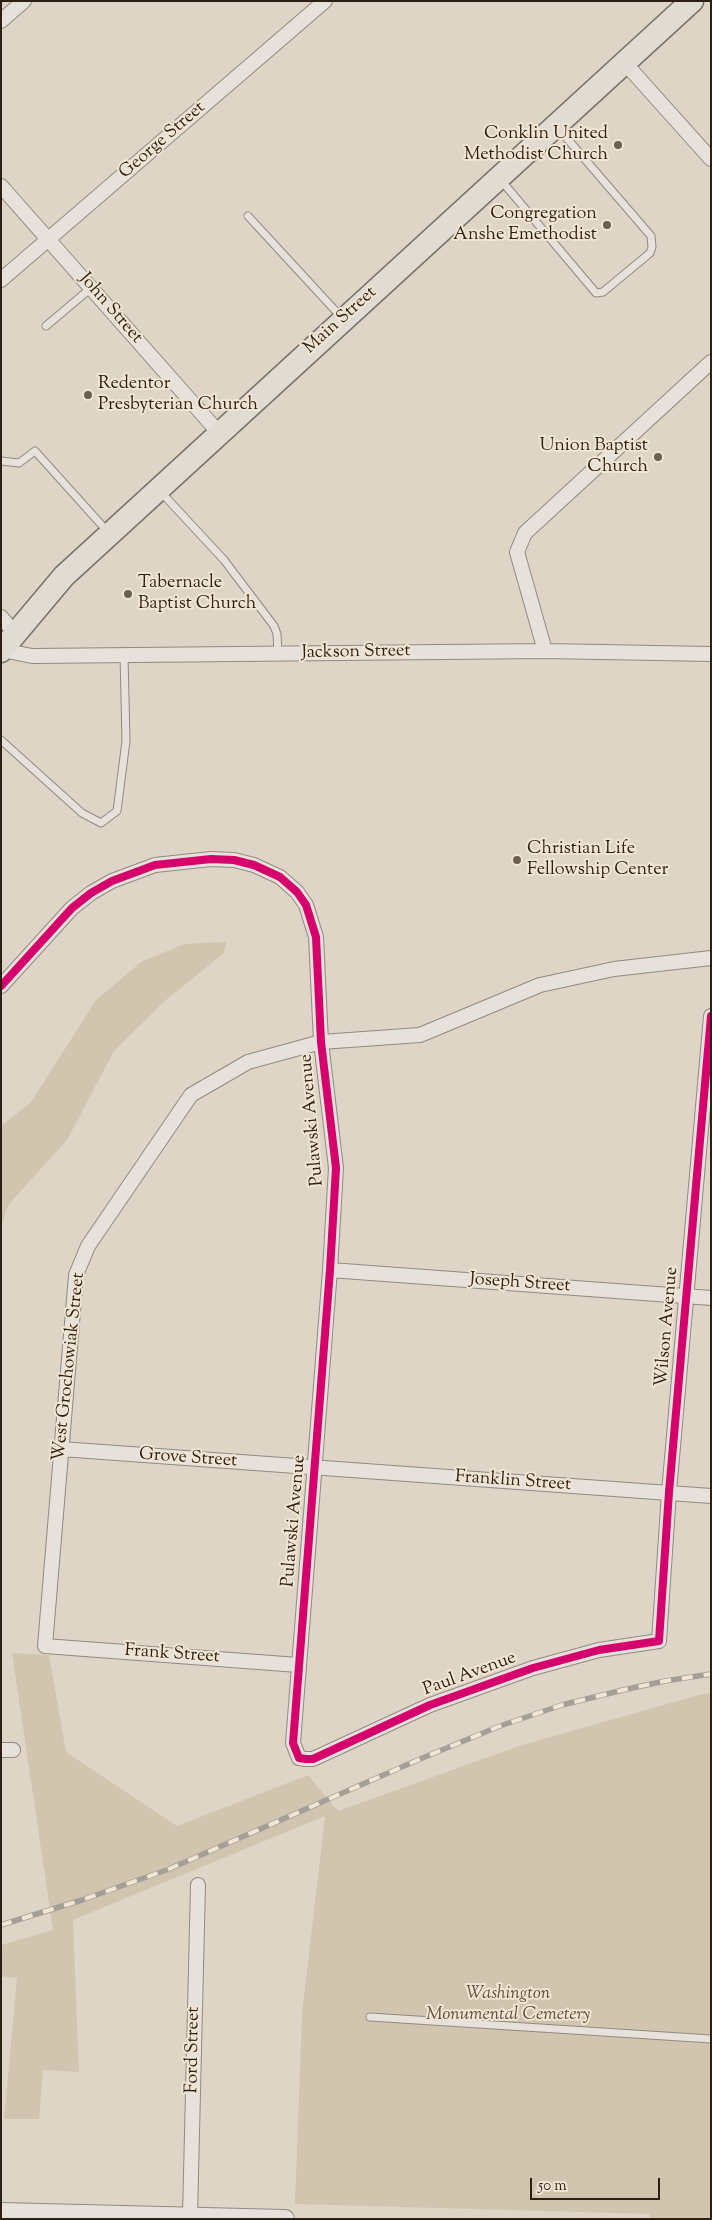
<!DOCTYPE html>
<html>
<head>
<meta charset="utf-8">
<style>
	body { margin:0 }
	#map { position:relative; width:712px; height:2220px; overflow:hidden; background:#ded5c6; font-family:"Sorts Mill Goudy",serif }
	canvas { display:block }
	.frame { position:absolute; inset:0; border:2px solid #2d1f13; pointer-events:none }
	.scale { position:absolute; left:530px; top:2178px; width:130px; height:22px; box-sizing:border-box; border:2px solid #2d1f13; border-top:0; padding-left:6px; font-size:15px; line-height:18px; white-space:nowrap; color:#2d1f13; -webkit-text-stroke:4px #f1e5d3; paint-order:stroke }
</style>
</head>
<body>
<div id="map">
<canvas width="712" height="2220"></canvas>
<div class="frame"></div>
<div class="scale">50 m</div>
</div>
<script>
const context = document.querySelector('canvas').getContext('2d');
context.lineJoin = 'round';
function fillPath(path, color) { context.fillStyle = color; context.fill(path, 'evenodd'); }
const poly = rows => new Path2D(rows.map(r => 'M' + r).join(''));
function stroke(path, color, width, dash) { context.strokeStyle = color; context.lineWidth = width; context.lineCap = dash ? 'butt' : 'round'; context.setLineDash(dash || []); context.stroke(path); }
function write(font, color, halo, rows, align = 'center') {
  context.font = font + ' "Sorts Mill Goudy",serif'; context.lineWidth = 4; context.setLineDash([]); context.textBaseline = 'middle'; context.strokeStyle = halo; context.fillStyle = color; for (const [text, x, y, turn = 0] of rows) {
    context.save(); context.translate(x, y); context.rotate((+turn || 0) * Math.PI / 180); context.textAlign = isNaN(turn) ? turn : align; if (halo) context.strokeText(text, 0, 0); context.fillText(text, 0, 0); context.restore();
  }
}
fillPath(poly([
	[226,942,224,953,166,1000,114,1051,67,1140,9,1204,1,1226,1,1126,31,1102,96,1000,141,962,184,944],
	[12,1653,49,1655,66,1752,177,1826,308,1775,338,1811,522,1745,699,1695,711,1693,711,2219,650,2219,649,2214,295,2204,302,2014,325,1816,73,1920,79,2072,43,2070,39,2119,4,2119,17,1978,1,1976,1,1945,53,1930]
]), '#d2c5b0');
const service = poly([
	[500,179,596,293,603,292,650,253,652,247,651,236,558,128],
	[248,216,343,319],
	[46,326,91,288],
	[1,461,19,463,35,451,107,531],
	[160,491,224,560,274,626,277,634,278,654],
	[1,740,82,813,101,823,117,811,126,741,124,655],
	[370,2017,711,2039]
]);
const minor = poly([
	[1,21,24,1],
	[624,62,711,159],
	[1,186,219,433],
	[1,280,325,1],
	[1,617,15,633],
	[2,650,32,656,545,651,711,654],
	[545,651,517,552,525,533,711,362],
	[1,986,72,908,91,893,112,881,155,865,211,859,234,860,254,865,280,877,297,892,306,905,316,937,321,1042,336,1168,330,1270,293,1743,299,1758,306,1759,313,1759,430,1705,533,1668,599,1650,659,1641,669,1492,711,1016],
	[330,1270,711,1298],
	[61,1449,711,1496],
	[298,1665,45,1646,76,1275,88,1246,191,1095,248,1062,321,1042,420,1035,540,985,614,969,711,958],
	[1,1750,13,1750],
	[190,2216,198,1885]
]);
const tertiary = poly([
	[1,2212,285,2219]
]);
const primary = poly([
	[1,651,64,576,692,1]
]);
stroke(service, '#918a80', 9);
stroke(minor, '#918a80', 16);
stroke(tertiary, '#918a80', 20);
stroke(primary, '#787168', 25);
stroke(service, '#e6e1da', 7);
stroke(minor, '#e6e1da', 14);
stroke(tertiary, '#e6e1da', 18);
stroke(primary, '#e1dcd3', 22);
const rail = poly([
	[1,1925,82,1900,169,1869,420,1759,500,1726,562,1705,623,1690,665,1681,711,1674]
]);
stroke(rail, '#a49f97', 5.5);
stroke(rail, '#f1e5d3', 4, [11]);
stroke(poly([
	[1,986,72,908,91,893,112,881,155,865,211,859,234,860,254,865,280,877,297,892,306,905,316,937,321,1042,336,1168,330,1270,293,1743,299,1758,306,1759,313,1759,430,1705,533,1668,599,1650,659,1641,669,1492,711,1016]
]), '#d6006c', 8);
for (const [x, y, r, color] of [
	[618,145,5,"#6b5f52"],
	[607,225,5,"#6b5f52"],
	[88,395,5,"#6b5f52"],
	[658,457,5,"#6b5f52"],
	[128,594,5,"#6b5f52"],
	[517,860,5,"#6b5f52"]
]) { const dot = new Path2D(); dot.arc(x, y, r, 0, 2 * Math.PI); context.fillStyle = color; context.fill(dot); stroke(dot, '#f1e5d3', 2); }
write('18px', '#2d1f13', '#f1e5d3', [
	["Conklin United",608,135],
	["Methodist Church",608,156],
	["Congregation",597,215],
	["Anshe Emethodist",597,236],
	["Redentor",98,385,"left"],
	["Presbyterian Church",98,406,"left"],
	["Union Baptist",648,447],
	["Church",648,468],
	["Tabernacle",138,584,"left"],
	["Baptist Church",138,605,"left"],
	["Christian Life",527,850,"left"],
	["Fellowship Center",527,871,"left"]
], 'right');
write('18px', '#2d1f13', '#f1e5d3', [
	["George Street",163,141,-41],
	["John Street",110,309,49],
	["Main Street",341,321,-42],
	["Jackson Street",356,653,-1],
	["Pulawski Avenue",313,1120,-95],
	["Joseph Street",520,1284,4],
	["Wilson Avenue",668,1327,-85],
	["West Grochowiak Street",70,1367,-84],
	["Grove Street",188,1459,4],
	["Franklin Street",513,1482,4],
	["Pulawski Avenue",295,1521,-85],
	["Frank Street",172,1655,4],
	["Paul Avenue",470,1675,-20],
	["Ford Street",194,2050,-89]
]);
write('italic 18px', '#5c4d3d', '#f1e5d3', [
	["Washington",508,1995],
	["Monumental Cemetery",508,2016]
]);
</script>
</body>
</html>
